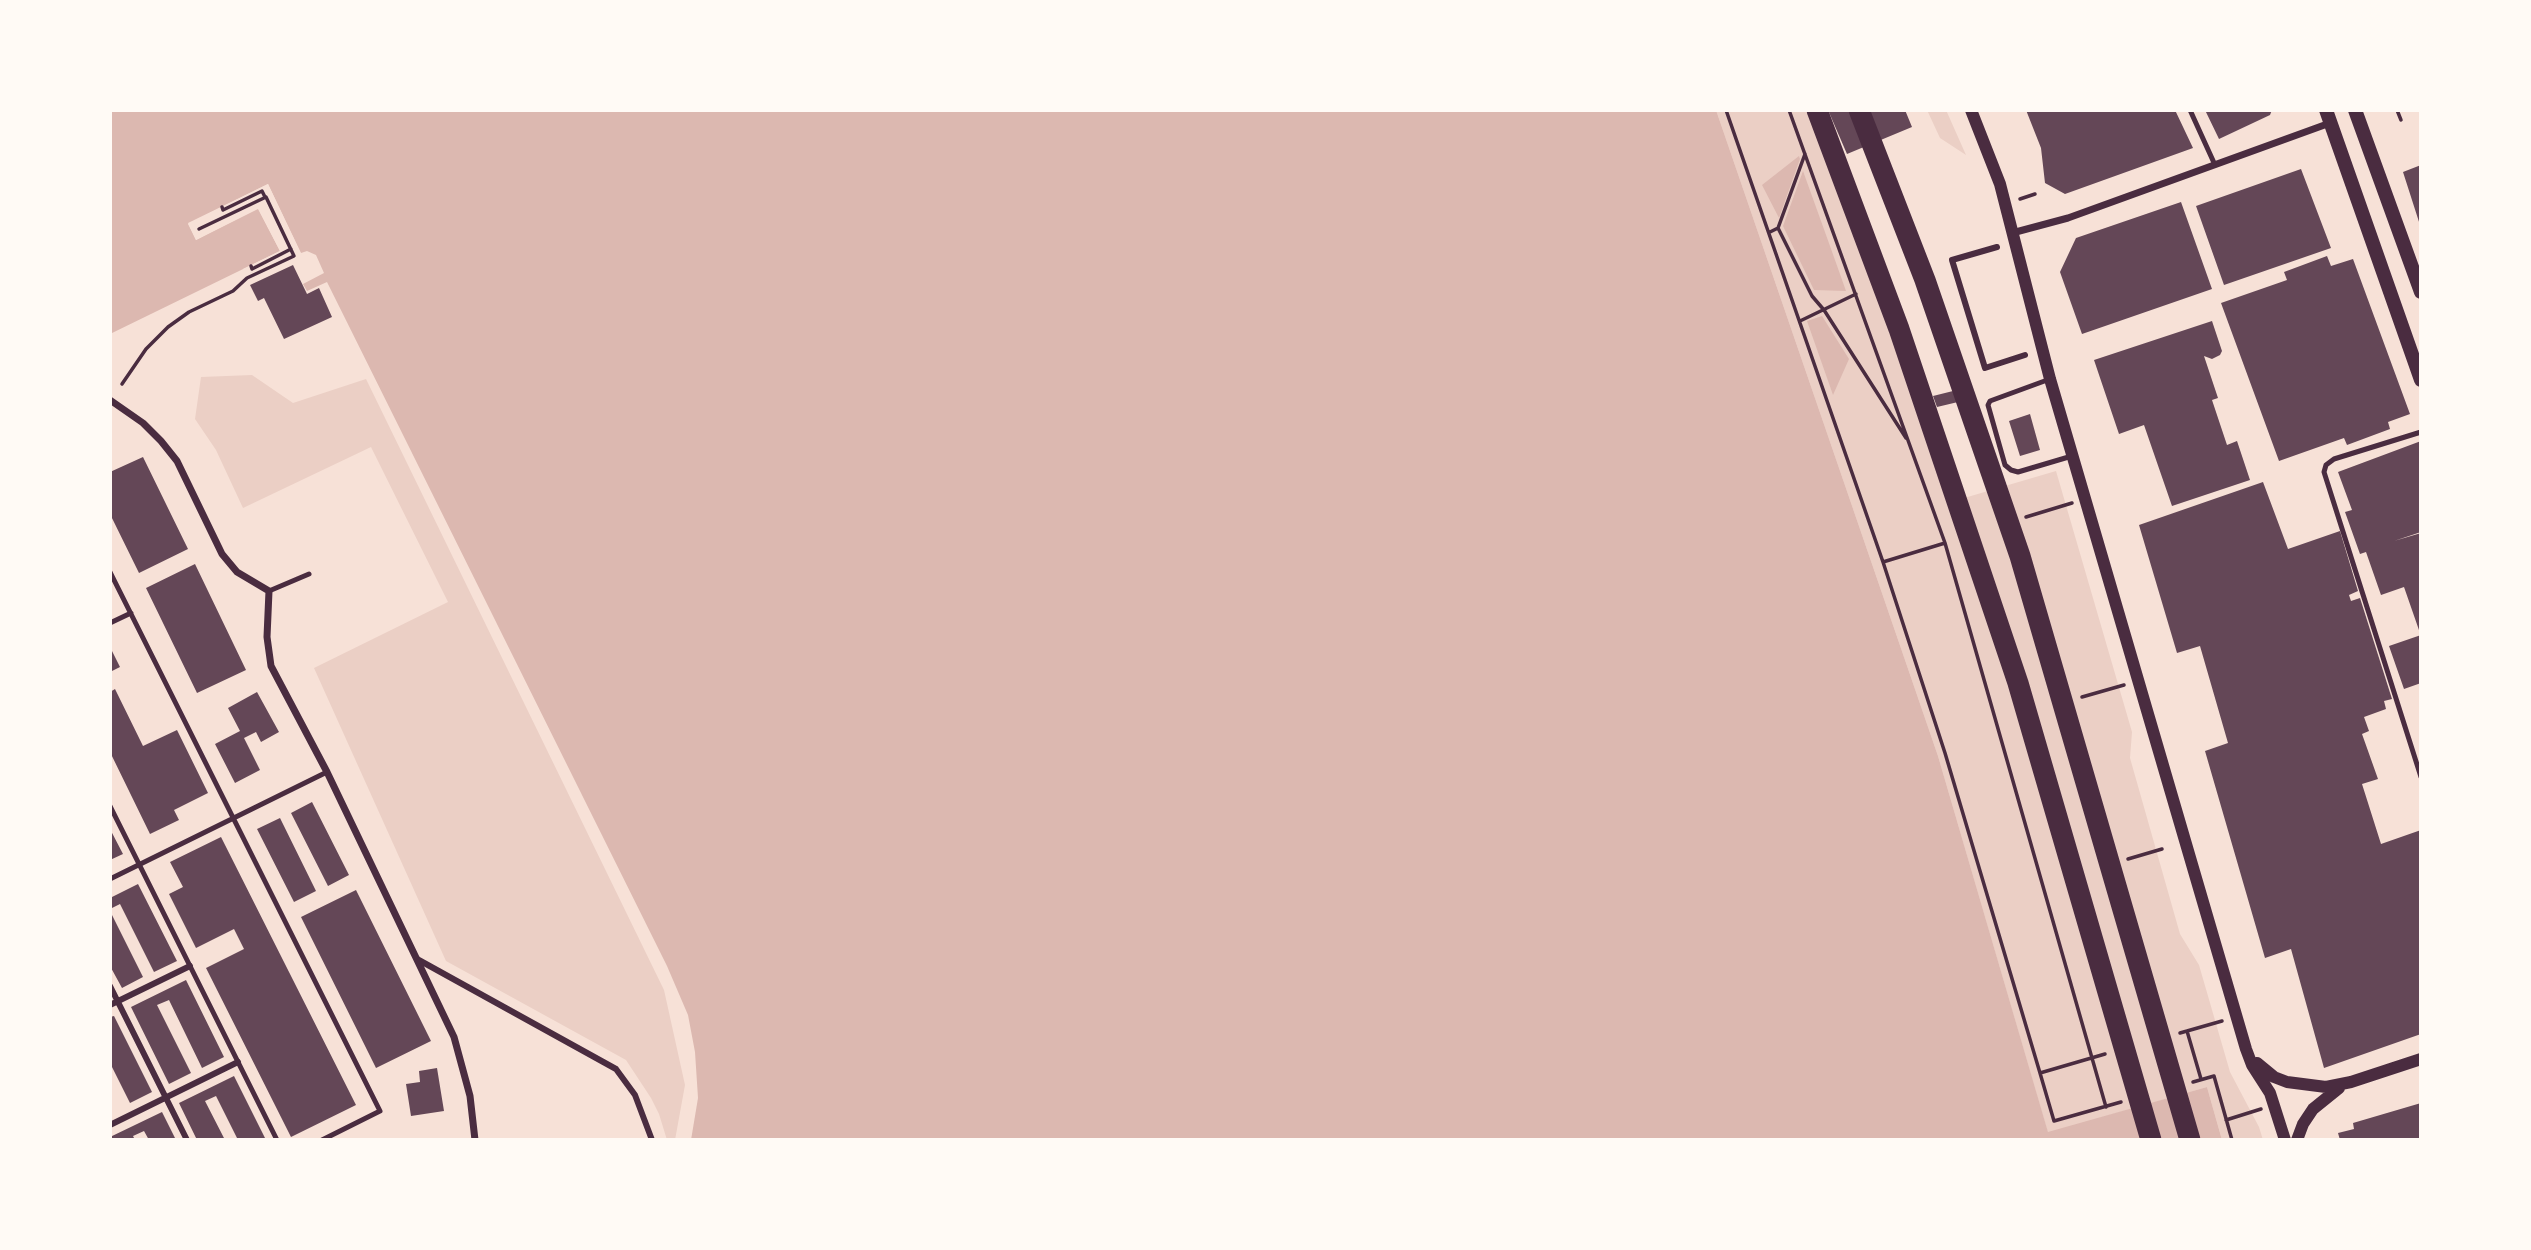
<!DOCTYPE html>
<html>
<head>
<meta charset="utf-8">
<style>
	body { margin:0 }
	#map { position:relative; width:2531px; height:1250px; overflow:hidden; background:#f7e1d7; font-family:"Zilla Slab",serif }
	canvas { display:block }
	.frame { position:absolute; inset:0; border:112px solid #fffaf5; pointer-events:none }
</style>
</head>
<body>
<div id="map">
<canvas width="2531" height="1250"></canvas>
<div class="frame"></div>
</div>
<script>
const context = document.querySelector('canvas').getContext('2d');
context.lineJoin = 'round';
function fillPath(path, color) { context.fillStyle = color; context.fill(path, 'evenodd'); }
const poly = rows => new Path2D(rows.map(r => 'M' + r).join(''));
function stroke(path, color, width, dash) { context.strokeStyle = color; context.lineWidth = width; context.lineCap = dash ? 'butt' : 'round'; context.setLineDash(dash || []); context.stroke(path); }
fillPath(poly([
	[1716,110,1811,110,1954,501,2056,471,2132,732,2130,758,2180,934,2199,965,2230,1072,2259,1127,2263,1140,2222,1140,2207,1087,2048,1133,1938,756],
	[1927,110,1946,110,1966,155,1940,138],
	[252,375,293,403,366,379,664,990,685,1085,675,1140,667,1140,659,1114,651,1098,626,1060,446,961,314,668,448,602,371,447,243,508,216,450,195,419,201,377]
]), '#ebcfc5');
fillPath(poly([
	[110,110,1716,110,1938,756,2048,1132,2207,1087,2222,1140,691,1140,698,1098,695,1052,688,1015,667,966,327,282,307,291,303,284,324,273,316,255,307,251,301,253,268,184,188,224,196,240,258,208,280,251,110,334],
	[1799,156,1800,159,1779,218,1762,185],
	[1803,171,1830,246,1846,291,1814,290,1783,226],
	[1822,316,1849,359,1833,395,1807,321]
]), '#dcb8b0');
fillPath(poly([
	[268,184,302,256,298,254,266,189,193,225,198,235,256,205,261,207,283,252,244,273,243,269,280,251,258,209,196,240,188,223]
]), '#f7e1d7');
fillPath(poly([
	[1828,110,1905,110,1912,127,1847,154],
	[2026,110,2175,110,2193,148,2065,194,2045,183,2041,148],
	[2205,110,2272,110,2270,115,2219,139],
	[2421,165,2421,225,2420,225,2403,172],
	[2301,169,2331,248,2224,285,2196,206],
	[2181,202,2212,289,2082,334,2060,272,2076,238],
	[2327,256,2331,266,2353,259,2410,414,2388,422,2390,429,2347,445,2344,438,2279,461,2221,303,2287,280,2284,272],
	[293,265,307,294,319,288,332,317,284,339,264,298,258,301,250,285],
	[2212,321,2222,351,2220,355,2212,359,2204,356,2218,398,2212,400,2227,445,2237,441,2250,480,2172,506,2144,425,2119,434,2094,360],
	[1953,391,1958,402,1937,407,1933,396],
	[2030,414,2040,450,2020,456,2009,421],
	[2421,441,2421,532,2394,541,2421,533,2420,633,2404,587,2381,595,2366,552,2360,554,2345,512,2352,510,2338,472],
	[143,457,188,549,139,573,110,514,110,472],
	[2263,482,2288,549,2340,531,2358,591,2349,595,2351,601,2360,598,2392,699,2384,701,2386,709,2364,717,2369,731,2362,734,2378,779,2362,784,2381,844,2421,830,2421,1034,2324,1068,2291,949,2265,958,2205,751,2228,743,2200,646,2177,653,2139,525],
	[195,564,246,670,197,693,146,588],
	[2421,635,2421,683,2404,689,2389,646],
	[110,647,120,667,110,672],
	[115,689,143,746,177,730,208,793,174,810,179,820,150,834,110,752,110,692],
	[257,692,279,732,261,742,256,732,244,738,260,770,235,783,215,744,240,731,228,708],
	[312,802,349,875,328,886,291,813],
	[280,818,316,891,294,902,257,829],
	[110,829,123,854,110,860],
	[221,837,356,1105,291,1137,206,968,244,949,234,929,196,948,169,894,183,887,170,862],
	[138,884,177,961,154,972,120,904,110,909,110,898],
	[356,890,431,1041,376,1068,301,917],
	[110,911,143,977,122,988,110,966],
	[186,980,224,1057,202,1068,169,1000,157,1005,191,1073,169,1084,131,1007],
	[114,1016,152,1092,130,1103,110,1063,110,1017],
	[437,1068,444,1111,411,1116,406,1084,420,1082,419,1071],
	[234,1076,266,1140,238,1140,216,1096,205,1101,225,1140,197,1140,179,1103],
	[2421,1103,2421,1140,2340,1140,2338,1133,2354,1129,2353,1123],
	[162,1112,176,1140,149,1140,144,1131,133,1136,135,1140,110,1140,110,1137]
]), '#644757');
stroke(poly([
	[1726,110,1883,562,1945,753,2040,1073,2105,1054],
	[1789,110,1945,543,2106,1107],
	[2397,110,2401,120],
	[2020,199,2035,194],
	[222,207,223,210,262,191,265,197],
	[1778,228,1805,154],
	[1770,232,1778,228,1812,296,1824,310,1906,438],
	[251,266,252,269,291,249],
	[1800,321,1856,294],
	[122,384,146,349,168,327,189,312,233,291,247,278,294,256,266,197,199,229],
	[2026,517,2072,503],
	[1883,562,1945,543],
	[2082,697,2124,685],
	[2128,859,2162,849],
	[2187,1031,2201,1079],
	[2180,1033,2222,1021],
	[2040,1073,2054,1121,2121,1102],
	[2193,1082,2214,1076,2232,1140],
	[2226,1120,2261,1109]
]), '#4a2c40', 3.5);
stroke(poly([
	[2190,110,2215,165],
	[2050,379,1990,401,1988,405,2005,465,2011,470,2018,472,2072,456],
	[2421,432,2334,459,2326,465,2324,472,2421,777],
	[110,572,380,1111,322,1140],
	[269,591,309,574],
	[110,623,131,613],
	[110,806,277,1140],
	[110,879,327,772]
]), '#4a2c40', 5);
stroke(poly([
	[1997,247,1952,260,1985,368,2025,355],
	[417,959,616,1069,635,1095,652,1140],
	[110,986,187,1140],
	[110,1005,190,966],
	[110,1125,238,1062]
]), '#4a2c40', 6);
stroke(poly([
	[2012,233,2068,218,2330,123],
	[110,400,143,423,161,441,177,461,222,554,237,572,269,591,267,637,271,666,327,772,454,1037,470,1096,475,1140]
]), '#4a2c40', 7);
stroke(poly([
	[1971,110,2000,184,2050,379,2246,1049,2252,1065,2270,1093,2285,1140],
	[2257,1063,2274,1077,2287,1082,2326,1087,2351,1082,2421,1059],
	[2297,1140,2303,1124,2313,1109,2339,1088]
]), '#4a2c40', 12);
stroke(poly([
	[2326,110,2421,380],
	[2355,110,2421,292]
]), '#4a2c40', 14);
stroke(poly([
	[1817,110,1899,329,2018,683,2151,1140],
	[1859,110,1925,280,2020,556,2190,1140]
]), '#4a2c40', 21);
</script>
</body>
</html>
